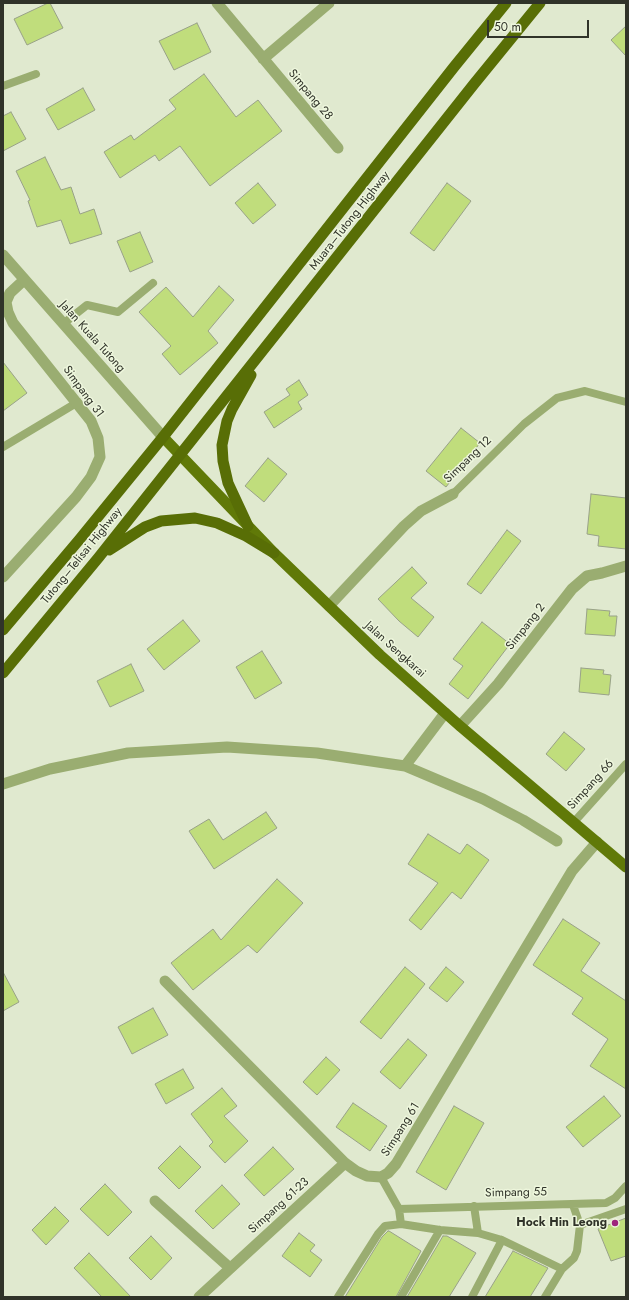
<!DOCTYPE html>
<html>
<head>
<meta charset="utf-8">
<style>
	body { margin:0 }
	#map { position:relative; width:629px; height:1300px; overflow:hidden; background:#e0e9cf; font-family:Jost,sans-serif }
	canvas { display:block }
	.frame { position:absolute; inset:0; border:4px solid #303329; pointer-events:none }
	.scale { position:absolute; left:487px; top:20px; width:102px; height:18px; box-sizing:border-box; border:2px solid #303329; border-top:0; padding-left:5px; font-size:12px; line-height:14px; white-space:nowrap; color:#303329; -webkit-text-stroke:3px #edf6dc; paint-order:stroke }
</style>
</head>
<body>
<div id="map">
<canvas width="629" height="1300"></canvas>
<div class="frame"></div>
<div class="scale">50 m</div>
</div>
<script>
const context = document.querySelector('canvas').getContext('2d');
context.lineJoin = 'round';
function fillPath(path, color) { context.fillStyle = color; context.fill(path, 'evenodd'); }
const poly = rows => new Path2D(rows.map(r => 'M' + r).join(''));
function stroke(path, color, width, dash) { context.strokeStyle = color; context.lineWidth = width; context.lineCap = dash ? 'butt' : 'round'; context.setLineDash(dash || []); context.stroke(path); }
function write(font, color, halo, rows, align = 'center') {
  context.font = font + ' Jost,sans-serif'; context.lineWidth = 3; context.setLineDash([]); context.textBaseline = 'middle'; context.strokeStyle = halo; context.fillStyle = color; for (const [text, x, y, turn = 0] of rows) {
    context.save(); context.translate(x, y); context.rotate((+turn || 0) * Math.PI / 180); context.textAlign = isNaN(turn) ? turn : align; if (halo) context.strokeText(text, 0, 0); context.fillText(text, 0, 0); context.restore();
  }
}
const building = poly([
	[48,3,50,3,63,28,27,45,14,19,48,3],
	[197,23,211,52,174,70,159,41,197,23],
	[626,26,626,56,611,40,626,26],
	[204,74,236,117,258,100,282,131,210,186,180,146,159,161,155,155,120,178,104,152,131,135,134,140,176,109,169,100,204,74],
	[83,88,95,110,58,130,46,109,83,88],
	[11,112,26,139,3,151,3,116,11,112],
	[45,157,61,190,71,187,80,214,94,209,102,234,70,244,61,220,37,227,28,201,30,200,16,171,45,157],
	[258,183,276,205,253,224,235,203,258,183],
	[447,183,471,201,434,251,410,233,447,183],
	[140,232,153,262,130,272,117,241,140,232],
	[219,286,234,300,208,331,218,343,180,375,162,354,171,346,139,312,166,287,193,317,219,286],
	[3,362,27,393,3,411,3,362],
	[299,380,308,395,298,402,302,409,274,428,264,412,290,395,286,389,299,380],
	[461,428,480,443,446,487,426,471,461,428],
	[268,458,287,474,264,502,245,486,268,458],
	[591,494,626,498,626,549,598,546,599,536,587,534,591,494],
	[507,530,521,541,481,594,467,584,507,530],
	[412,567,427,583,411,598,434,617,418,637,399,621,378,599,412,567],
	[587,609,610,611,609,616,617,616,615,636,585,634,587,609],
	[183,620,200,641,164,670,147,649,183,620],
	[482,622,510,644,468,699,449,684,463,666,453,659,482,622],
	[262,651,282,683,255,699,236,667,262,651],
	[131,664,144,691,110,707,97,681,131,664],
	[581,668,604,670,603,674,611,675,609,695,579,692,581,668],
	[564,732,585,749,566,771,546,754,564,732],
	[266,812,277,828,214,869,189,831,209,819,223,840,266,812],
	[428,834,460,854,467,844,489,860,461,899,452,892,421,930,409,920,438,883,408,864,428,834],
	[277,879,303,903,257,953,248,945,193,990,171,963,213,929,221,940,277,879],
	[563,919,600,943,581,971,626,1001,626,1089,590,1066,608,1039,572,1014,583,998,533,965,563,919],
	[405,967,425,984,381,1039,360,1022,405,967],
	[446,967,464,982,447,1002,429,988,446,967],
	[3,972,19,1002,3,1011,3,972],
	[153,1008,168,1035,132,1054,118,1027,153,1008],
	[408,1039,427,1055,400,1089,380,1072,408,1039],
	[326,1057,340,1070,317,1095,303,1082,326,1057],
	[183,1069,194,1088,166,1104,155,1084,183,1069],
	[222,1088,237,1106,224,1116,248,1141,225,1163,209,1146,213,1142,191,1114,222,1088],
	[604,1096,621,1116,583,1147,566,1127,604,1096],
	[353,1103,387,1126,370,1151,336,1127,353,1103],
	[454,1106,484,1123,446,1190,416,1172,454,1106],
	[180,1146,201,1167,179,1189,158,1168,180,1146],
	[273,1147,294,1169,264,1196,244,1175,273,1147],
	[105,1184,132,1212,108,1236,80,1209,105,1184],
	[222,1185,240,1204,213,1229,195,1211,222,1185],
	[55,1207,69,1221,46,1245,32,1230,55,1207],
	[626,1218,626,1256,611,1261,598,1229,626,1218],
	[388,1231,389,1231,421,1251,396,1297,345,1297,382,1237,388,1231],
	[299,1233,315,1245,310,1251,322,1260,310,1277,282,1256,299,1233],
	[151,1236,172,1258,151,1280,129,1258,151,1236],
	[443,1236,447,1236,476,1253,449,1297,407,1297,443,1236],
	[513,1251,548,1268,530,1297,485,1297,513,1251],
	[89,1253,131,1297,102,1297,74,1268,89,1253]
]);
fillPath(building, '#c0dd7c');
stroke(building, '#98a188', 1);
stroke(poly([
	[3,86,36,74],
	[63,324,87,305,118,312,153,283],
	[3,447,78,402],
	[453,494,524,424,557,398,585,391,626,402],
	[574,822,626,764],
	[381,1177,399,1209,401,1224,440,1230,478,1233,502,1240,562,1269],
	[474,1206,478,1233],
	[399,1209,606,1203,615,1198,626,1186],
	[580,1225,626,1209],
	[338,1297,378,1234,385,1226,401,1224],
	[401,1297,440,1230],
	[472,1297,502,1240],
	[545,1297,562,1269,574,1258,577,1251,580,1225,573,1205]
]), '#9aad71', 8);
stroke(poly([
	[217,3,338,148],
	[263,59,329,3],
	[3,577,76,497,91,477,100,457,98,438,91,421,13,323,8,312,6,302,10,293,24,280],
	[329,606,404,526,421,511,453,494],
	[460,726,498,684,572,589,587,576,602,573,626,566],
	[405,766,483,799,523,820,557,841],
	[3,784,50,769,128,753,227,747,317,753,405,766,445,713],
	[165,981,345,1163,356,1171,367,1176,381,1177,388,1173,396,1164,572,871,597,842],
	[155,1201,230,1268],
	[199,1297,345,1163]
]), '#9aad71', 11);
stroke(poly([
	[3,255,163,437]
]), '#9aad71', 11);
stroke(poly([
	[163,437,274,553,380,655,460,726,626,867]
]), '#607908', 11);
stroke(poly([
	[248,526,228,483,223,461,222,445,227,421,232,409,251,375],
	[109,550,145,527,161,521,195,518,217,523,246,536,274,553],
	[3,630,79,540,163,437,454,67,506,3],
	[3,673,99,557,474,84,540,3]
]), '#586e06', 11);
for (const [x, y, r, color] of [
	[615,1223,4,"#9e247c"]
]) { const dot = new Path2D(); dot.arc(x, y, r, 0, 2 * Math.PI); context.fillStyle = color; context.fill(dot); stroke(dot, '#edf6dc', 1.5); }
write('12px', '#303329', '#edf6dc', [
	["Simpang 28",310,95,50],
	["Muara–Tutong Highway",350,221,-52],
	["Jalan Kuala Tutong",92,337,48],
	["Simpang 31",83,392,54],
	["Simpang 12",468,460,-44],
	["Tutong–Telisai Highway",82,556,-51],
	["Simpang 2",526,627,-52],
	["Jalan Sengkarai",395,650,42],
	["Simpang 66",591,785,-48],
	["Simpang 61",401,1130,-58],
	["Simpang 55",516,1193,-1],
	["Simpang 61-23",279,1206,-42]
]);
write('bold 12px', '#303329', '#edf6dc', [
	["Hock Hin Leong",607,1223]
], 'right');
</script>
</body>
</html>
